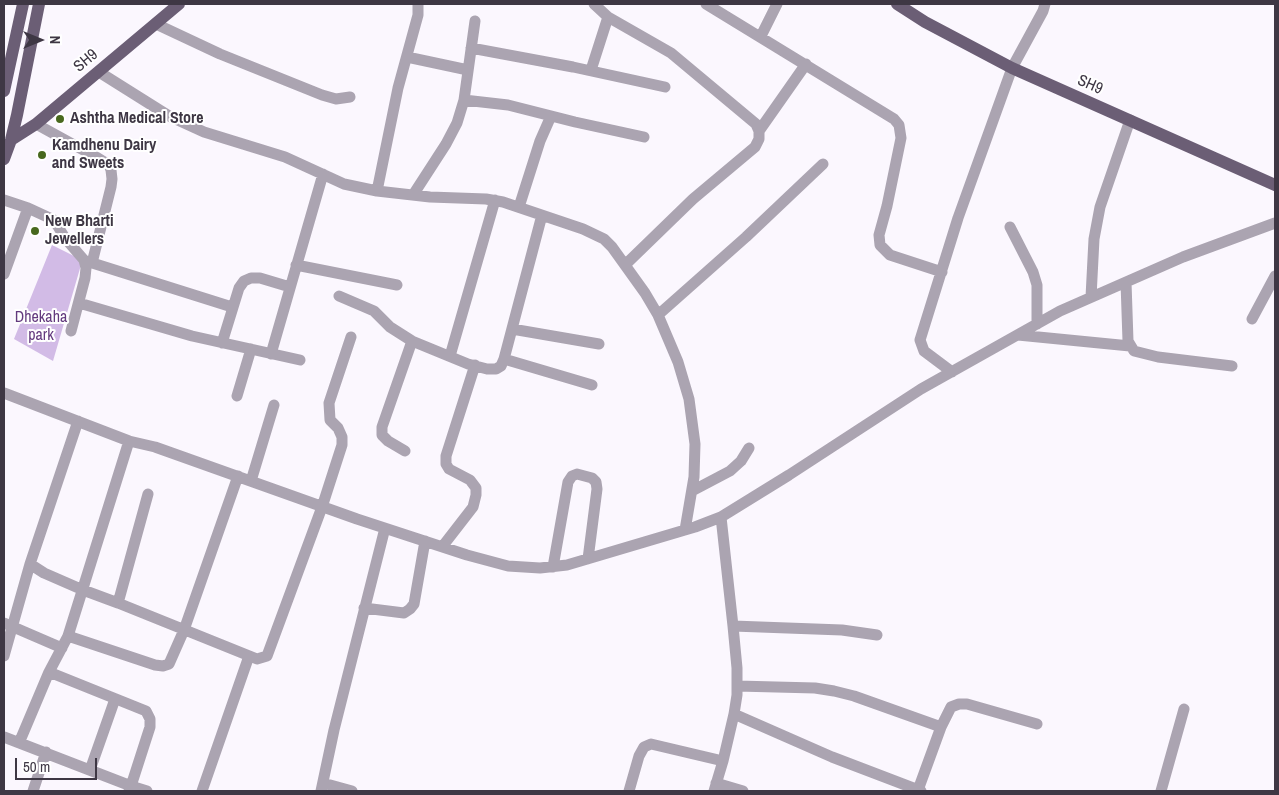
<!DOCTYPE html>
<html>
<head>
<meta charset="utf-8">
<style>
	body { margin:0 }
	#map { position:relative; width:1279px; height:795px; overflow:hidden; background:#fbf7fe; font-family:"Archivo Narrow",sans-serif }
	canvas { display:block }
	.frame { position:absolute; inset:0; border:5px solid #3e3744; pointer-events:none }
	.north { position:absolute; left:15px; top:15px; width:50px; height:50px; -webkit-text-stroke:4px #fff; paint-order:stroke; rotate:90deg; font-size:14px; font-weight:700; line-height:20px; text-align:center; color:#3e3744 }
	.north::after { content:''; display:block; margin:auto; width:18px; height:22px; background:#3e3744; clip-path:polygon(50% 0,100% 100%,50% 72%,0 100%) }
	.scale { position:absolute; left:15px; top:758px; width:82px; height:22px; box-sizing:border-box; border:2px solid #3e3744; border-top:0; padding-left:6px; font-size:15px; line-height:18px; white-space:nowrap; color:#3e3744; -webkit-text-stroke:4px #fff; paint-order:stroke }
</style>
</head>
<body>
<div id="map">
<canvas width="1279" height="795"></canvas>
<div class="frame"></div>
<div class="north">N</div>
<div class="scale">50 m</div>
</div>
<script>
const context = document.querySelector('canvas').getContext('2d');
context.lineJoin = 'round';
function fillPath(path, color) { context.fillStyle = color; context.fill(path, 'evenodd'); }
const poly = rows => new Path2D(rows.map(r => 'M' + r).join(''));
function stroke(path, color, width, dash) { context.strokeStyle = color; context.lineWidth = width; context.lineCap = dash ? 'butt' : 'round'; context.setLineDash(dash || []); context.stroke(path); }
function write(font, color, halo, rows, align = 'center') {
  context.font = font + ' "Archivo Narrow",sans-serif'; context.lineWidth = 4; context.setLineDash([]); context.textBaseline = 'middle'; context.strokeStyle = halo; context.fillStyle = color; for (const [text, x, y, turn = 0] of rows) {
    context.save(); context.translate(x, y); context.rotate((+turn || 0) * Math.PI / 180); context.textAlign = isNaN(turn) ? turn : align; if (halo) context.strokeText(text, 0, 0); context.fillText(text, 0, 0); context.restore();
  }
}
fillPath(poly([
	[52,245,76,257,81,265,53,361,14,339]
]), '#d2bbe6');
stroke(poly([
	[594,4,608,17,671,53,756,124,759,131,759,139,755,147,693,199,625,265],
	[706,4,894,119,899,125,901,138,887,206,879,235,880,245,890,255,942,272],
	[156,24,220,54,322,95,336,99,350,97],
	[761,36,777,4],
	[471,48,573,67,665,87],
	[407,57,468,70],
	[591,70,608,17],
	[99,72,169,116,204,132,285,157,344,184,377,191,430,197,486,199,503,202,583,229,604,239,612,247,645,293,658,315,678,362,689,399,695,444,694,477,685,530],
	[464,100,508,105,575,122,644,137],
	[36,124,96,157,109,165,111,170,112,179,111,187,92,263],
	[759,131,806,64],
	[377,191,398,88,418,15,418,4],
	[413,195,446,144,457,123,464,100,475,21],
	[4,200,28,208,54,220,65,238,84,260,86,268,85,278,71,331],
	[519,207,540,141,551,116],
	[1010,227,1033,272,1037,285,1037,324],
	[86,261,232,307],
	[296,265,397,285],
	[4,274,28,208],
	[1126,282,1128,341,1134,351,1158,357,1232,366],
	[339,296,374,311,390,327,412,341,468,364,487,369,496,369,501,366,504,359,542,215],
	[1091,297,1094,239,1100,207,1130,120],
	[79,303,192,336,300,360],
	[658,315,746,237,823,164],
	[1252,319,1275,276],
	[512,329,599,344],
	[1018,335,1130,346],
	[222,343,239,288,244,281,251,278,260,278,290,287],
	[271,354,323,174],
	[450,356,495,200],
	[504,359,592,385],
	[952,372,924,351,920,340,958,218,1012,68,1043,11,1045,4],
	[4,393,129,441,155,447,357,519,467,555,508,566,540,568,567,565,695,527,721,517,789,475,921,389,1060,311,1183,257,1275,223],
	[237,396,251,349],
	[78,421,30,564,44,573,83,590,118,603],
	[405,451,388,441,382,435,382,427,412,341],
	[251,481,274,405],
	[692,491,730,471,741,461,749,448],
	[148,494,118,603,257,659,267,656,322,507,342,445,342,437,338,428,330,420,329,403,351,337],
	[442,547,473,507,476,495,476,488,470,480,449,469,446,464,446,456,475,365],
	[553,567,568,482,572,476,577,474,592,478,596,482,597,489,588,559],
	[364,608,404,613,410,609,414,604,425,541],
	[4,623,62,648],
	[733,626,842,630,877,635],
	[68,636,155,665,163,666,169,664,184,630,238,476],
	[4,656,30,564],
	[737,686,815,688,834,691,854,696,941,727],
	[734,714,832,757,921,791],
	[4,737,131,786,150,727,150,719,146,711,49,672],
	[19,743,49,672,68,636,129,441],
	[90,770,115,699],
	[323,783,352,791],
	[716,783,743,791],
	[918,790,941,727,951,707,959,704,967,704,1037,724],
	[33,791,46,752],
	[129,791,131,786,147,791],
	[202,791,249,656],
	[321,791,334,730,385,528],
	[629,791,639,756,644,747,651,744,723,761],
	[714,791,723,761,734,714,737,695,737,668,733,626,721,517],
	[1161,791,1184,709]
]), '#aba4b1', 11);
stroke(poly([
	[897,4,925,22,1012,68,1275,185],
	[4,91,23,4],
	[11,140,36,124,179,4],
	[4,159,11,140,17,115,39,4]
]), '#6b5e75', 12);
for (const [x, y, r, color] of [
	[60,119,5,"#48681e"],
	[42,155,5,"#48681e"],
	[35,231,5,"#48681e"]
]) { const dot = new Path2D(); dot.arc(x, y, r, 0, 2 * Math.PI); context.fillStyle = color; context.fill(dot); stroke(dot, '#fff', 2); }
write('16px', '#3e3744', '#fff', [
	["SH9",86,61,-40],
	["SH9",1090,85,24]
]);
write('bold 16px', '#3e3744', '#fff', [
	["Ashtha Medical Store",70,119],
	["Kamdhenu Dairy",52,146],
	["and Sweets",52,164],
	["New Bharti",45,222],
	["Jewellers",45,240]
], 'left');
write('16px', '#633a7e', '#fff', [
	["Dhekaha",41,318],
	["park",41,336]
]);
</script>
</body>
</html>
